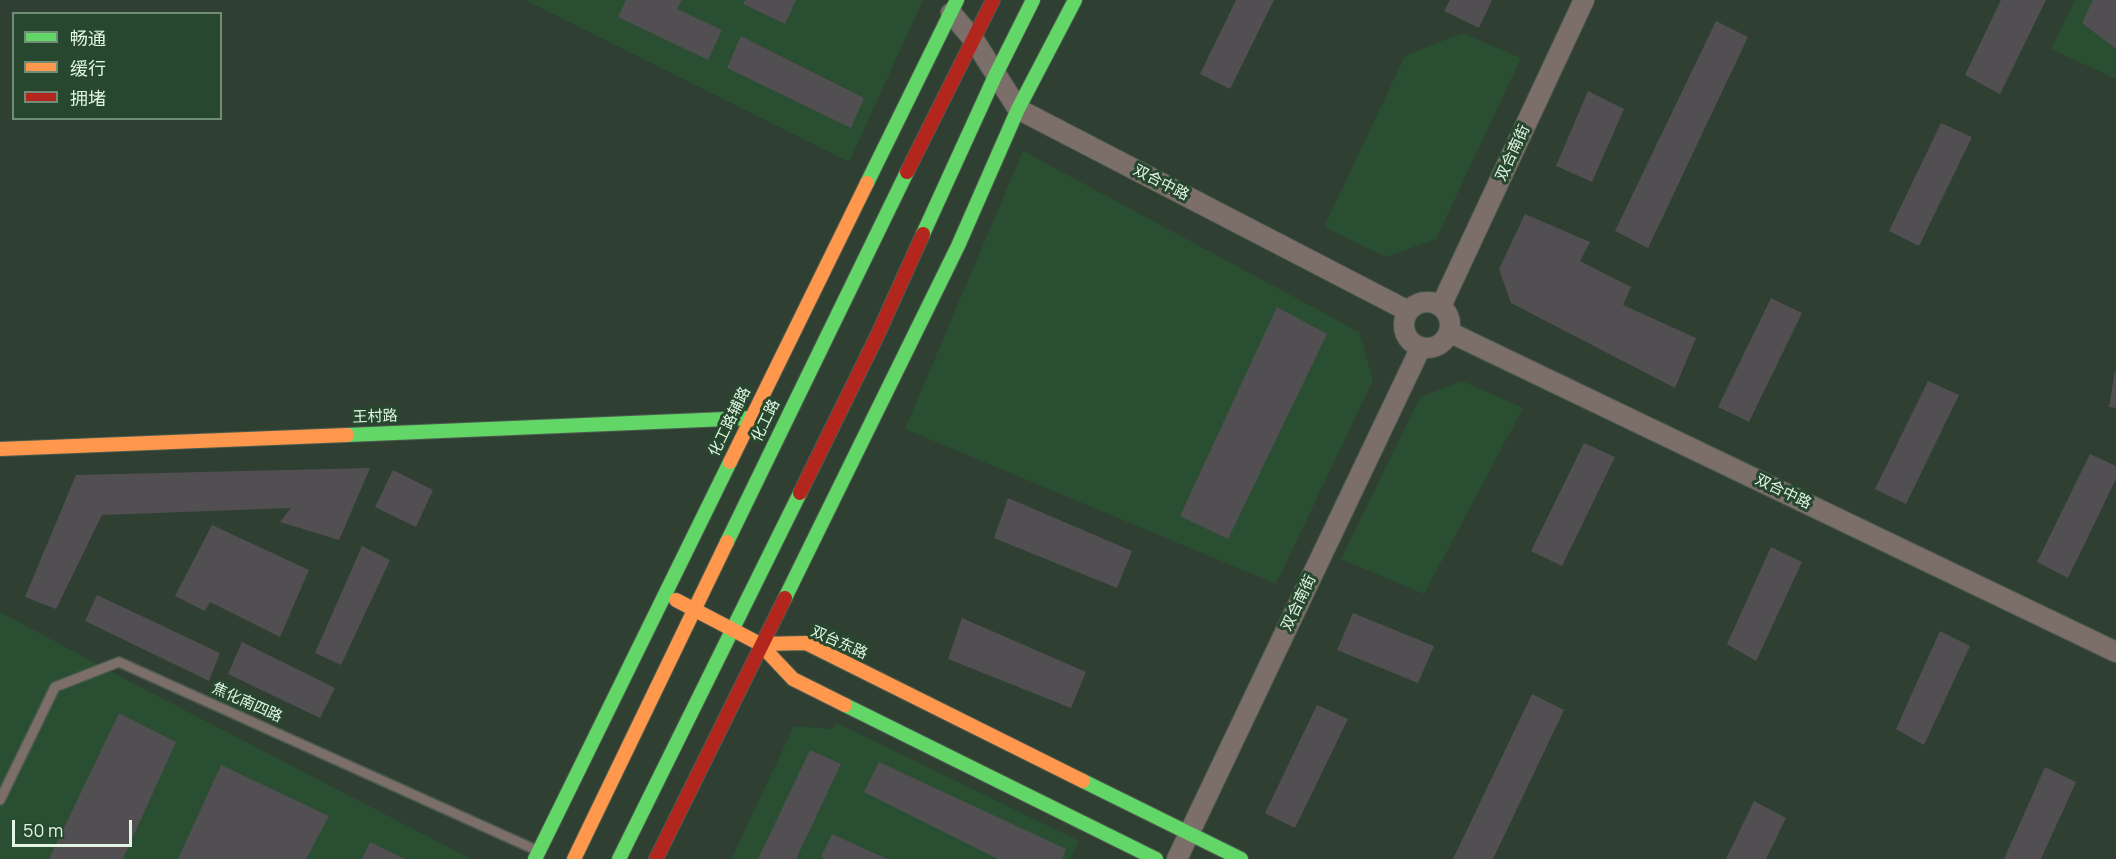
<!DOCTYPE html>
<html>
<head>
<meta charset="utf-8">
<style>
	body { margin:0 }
	#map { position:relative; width:2116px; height:859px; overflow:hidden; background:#2f4032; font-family:Manrope,"Noto Sans SC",sans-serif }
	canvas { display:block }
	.legend { position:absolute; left:12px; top:12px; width:210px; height:108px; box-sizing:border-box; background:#27482e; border:2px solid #728d77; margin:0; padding:8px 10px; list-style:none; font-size:18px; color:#e2f5e5 }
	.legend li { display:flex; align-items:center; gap:12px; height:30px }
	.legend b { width:30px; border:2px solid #728d77 }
	.scale { position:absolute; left:12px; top:820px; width:120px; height:27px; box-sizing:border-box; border:3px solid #e2f5e5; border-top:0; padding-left:8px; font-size:18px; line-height:21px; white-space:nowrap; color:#e2f5e5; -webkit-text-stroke:4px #27482e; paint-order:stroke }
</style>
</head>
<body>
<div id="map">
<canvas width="2116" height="859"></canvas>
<ul class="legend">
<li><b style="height:8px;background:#63d668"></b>畅通</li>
<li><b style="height:8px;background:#ff974d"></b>缓行</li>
<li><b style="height:8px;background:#b3261e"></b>拥堵</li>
</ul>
<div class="scale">50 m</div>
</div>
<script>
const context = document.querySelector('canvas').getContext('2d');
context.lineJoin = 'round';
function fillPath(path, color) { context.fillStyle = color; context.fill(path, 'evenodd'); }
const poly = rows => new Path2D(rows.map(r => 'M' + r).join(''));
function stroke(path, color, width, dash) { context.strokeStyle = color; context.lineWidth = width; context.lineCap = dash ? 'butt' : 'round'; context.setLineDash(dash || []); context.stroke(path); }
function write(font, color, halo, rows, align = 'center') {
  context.font = font + ' Manrope,"Noto Sans SC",sans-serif'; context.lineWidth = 6; context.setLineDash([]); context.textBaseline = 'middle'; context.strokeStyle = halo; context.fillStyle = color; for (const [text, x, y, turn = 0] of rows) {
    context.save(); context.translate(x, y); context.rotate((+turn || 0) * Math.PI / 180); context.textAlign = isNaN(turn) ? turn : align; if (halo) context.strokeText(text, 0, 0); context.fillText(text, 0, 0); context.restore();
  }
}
fillPath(poly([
	[525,0,923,0,849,162],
	[2075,0,2116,0,2116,79,2051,49],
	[1462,33,1521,58,1436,239,1386,257,1324,227,1405,56],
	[1023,151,1359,332,1373,380,1276,584,905,429],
	[1462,381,1523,408,1424,594,1341,559,1420,397],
	[0,612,140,687,471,859,0,859],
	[837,723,1079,841,1070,859,731,859,794,726,832,729]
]), '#2a4e31');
fillPath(poly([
	[626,0,682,0,677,9,722,30,708,60,618,17],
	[745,0,796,0,785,24,743,4],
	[1236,0,1274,0,1230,89,1200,74],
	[1450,0,1492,0,1479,28,1444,11],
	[2001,0,2046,0,2000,94,1965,75],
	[2093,0,2116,0,2116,49,2082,23],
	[1716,21,1748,37,1648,248,1615,231],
	[741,36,864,98,851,128,727,68],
	[1588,91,1624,109,1592,182,1556,166],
	[1941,123,1972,137,1919,246,1889,231],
	[1525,214,1590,242,1580,261,1631,287,1623,305,1696,338,1675,388,1511,303,1499,269],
	[1771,298,1802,313,1749,422,1718,407],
	[1277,307,1327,334,1228,539,1180,516],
	[2115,371,2116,371,2116,408,2109,407],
	[1928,381,1959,395,1906,504,1875,489],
	[1584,443,1615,457,1562,566,1531,551],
	[2090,454,2116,466,2116,479,2068,578,2037,562],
	[370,468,339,540,280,522,291,508,102,515,56,609,25,597,76,475],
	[393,470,433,490,416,527,375,507],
	[1008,498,1132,551,1117,588,994,538],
	[212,525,309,570,280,637,210,602,205,611,175,596],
	[362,546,390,560,341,665,315,653],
	[1771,547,1802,562,1756,661,1727,644],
	[97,595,220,653,209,681,85,621],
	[1353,613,1434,646,1418,683,1337,650],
	[962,618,1086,672,1071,708,948,659],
	[1940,631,1970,646,1924,745,1896,729],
	[242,642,335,688,320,718,228,674],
	[1532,694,1564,710,1493,859,1453,859],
	[1317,705,1348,719,1295,828,1265,813],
	[119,713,176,742,123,859,49,859],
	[810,750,841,764,796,859,758,859],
	[879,762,1066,849,1062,859,998,859,864,792],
	[221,765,329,816,306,859,178,859],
	[2045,767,2076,782,2041,859,2004,859],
	[1754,801,1786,818,1766,859,1726,859],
	[832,834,887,859,826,859,821,857],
	[370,842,405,859,362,859]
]), '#514f52');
const lane = poly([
	[0,800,55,687,119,662,536,850]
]);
const street = poly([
	[951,13,974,40,1018,109,1408,311],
	'1404 325a23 23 0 1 1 46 0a23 23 0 1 1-46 0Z',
	[1441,306,1584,0],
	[1449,332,2116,652],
	[1177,859,1421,347]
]);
const fast = poly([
	[867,183,957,0],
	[923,234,996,74,1033,0],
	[347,435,750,418],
	[727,542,907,172],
	[785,598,958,246,1018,109,1075,0],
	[845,705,1156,859],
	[1083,781,1241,859],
	[535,859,730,462],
	[619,859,800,493]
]);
const slow = poly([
	[0,449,347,435],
	[730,462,867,183],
	[676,600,760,644,793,679,845,705],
	[760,644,806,643,1083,781],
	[574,859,727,542]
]);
const jam = poly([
	[907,172,993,0],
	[800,493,878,334,923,234],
	[656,859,785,598]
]);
stroke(lane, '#4d5b4f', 12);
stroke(street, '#4d5b4f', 22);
stroke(fast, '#4d5b4f', 16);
stroke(slow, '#4d5b4f', 16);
stroke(jam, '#4d5b4f', 16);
stroke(lane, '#7c6e69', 9);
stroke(street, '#7c6e69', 20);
stroke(fast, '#63d668', 14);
stroke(slow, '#ff974d', 14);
stroke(jam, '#b3261e', 14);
write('15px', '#e2f5e5', '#27482e', [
	["双合南街",1513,153,-65],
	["双合中路",1161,183,27],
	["王村路",375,417,-2],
	["化工路",766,421,-64],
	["化工路辅路",730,422,-64],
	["双合中路",1783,492,26],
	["双合南街",1299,603,-64],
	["双台东路",839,643,24],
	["焦化南四路",247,703,24]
]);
</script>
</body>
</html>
